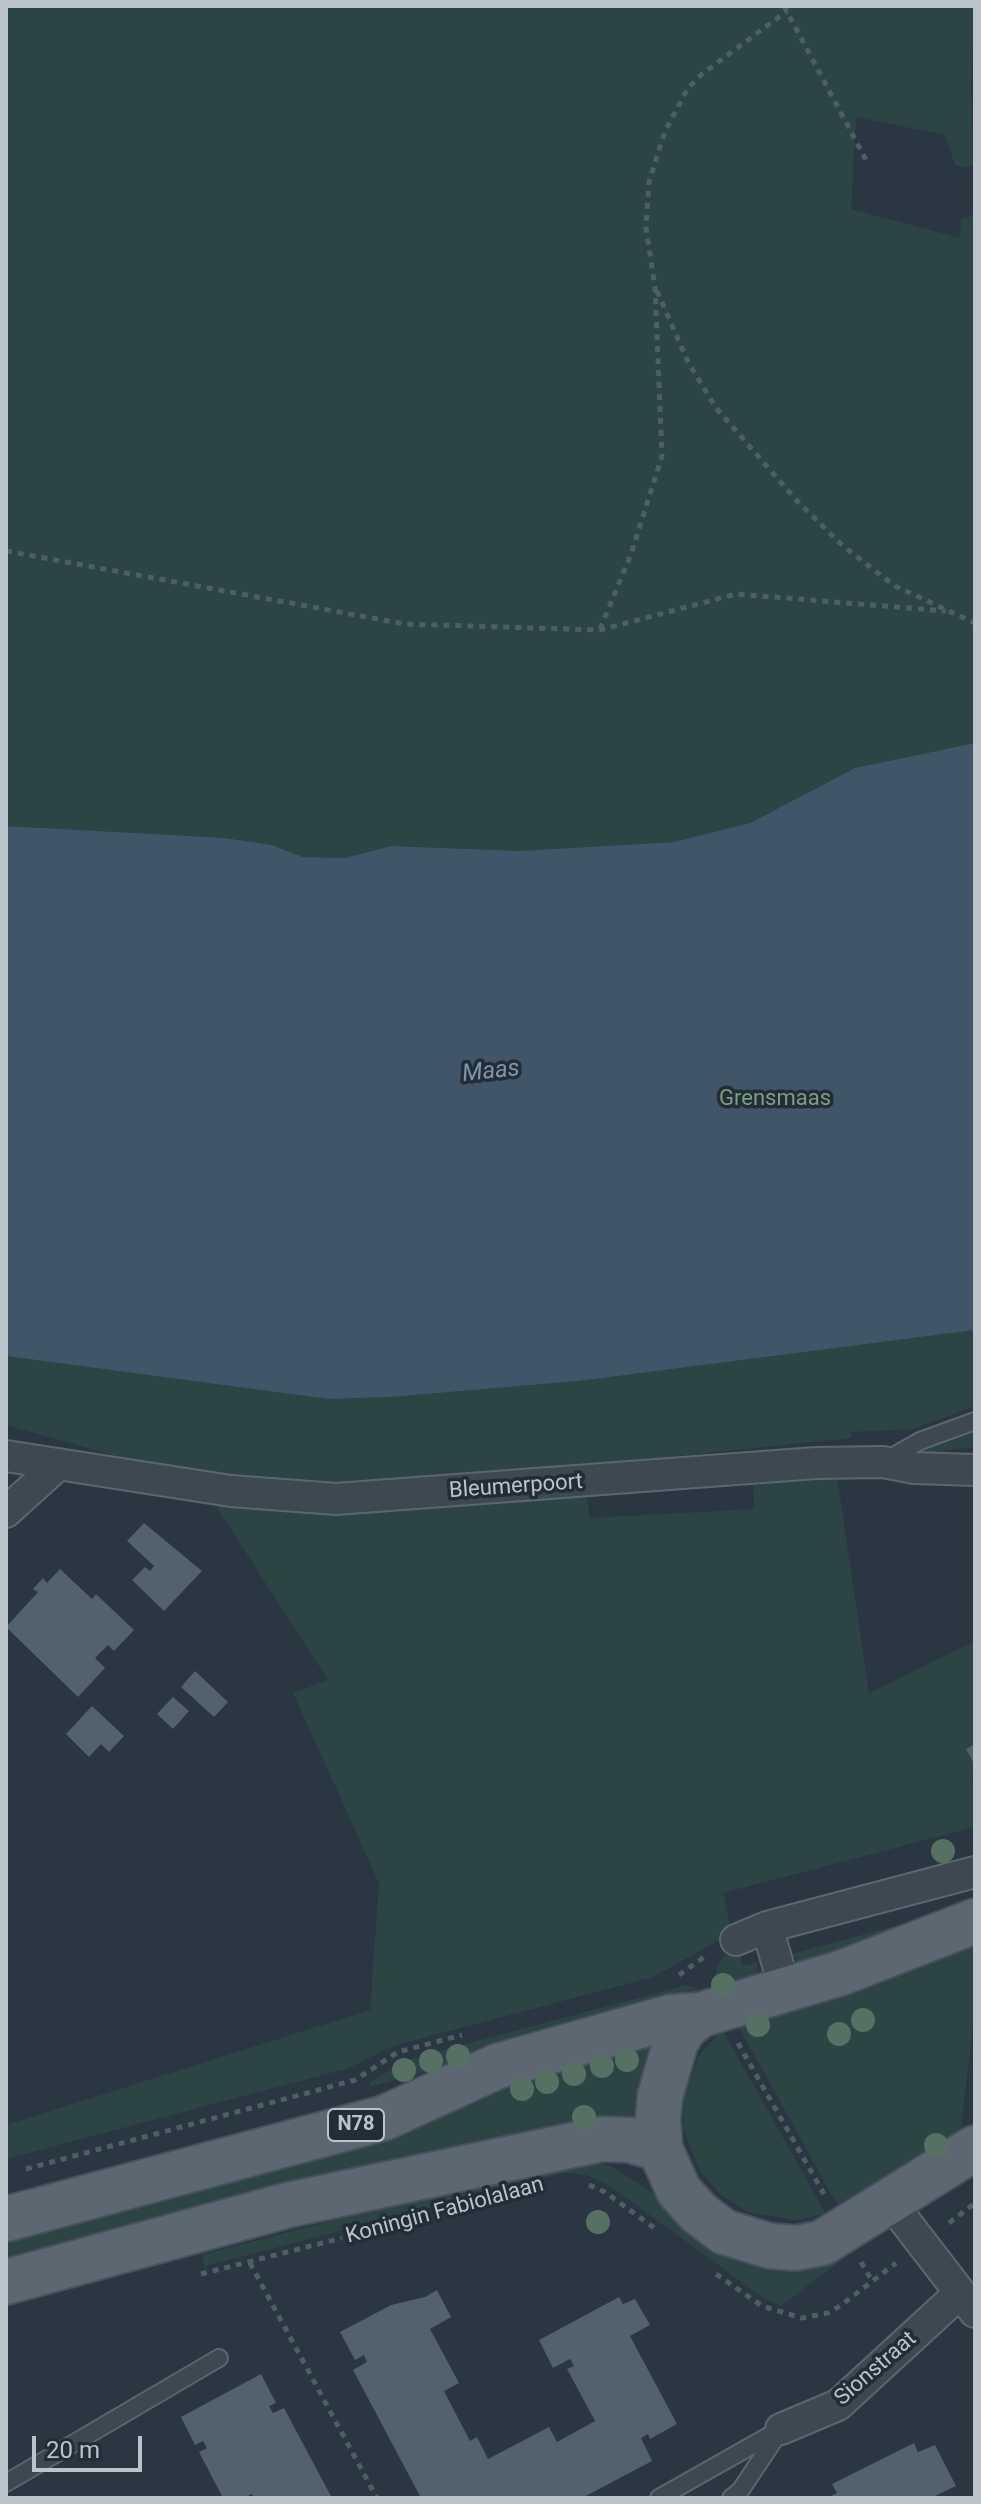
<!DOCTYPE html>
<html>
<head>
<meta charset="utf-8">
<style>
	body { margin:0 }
	#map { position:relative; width:981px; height:2504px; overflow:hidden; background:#2a3642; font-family:Roboto,sans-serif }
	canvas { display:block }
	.frame { position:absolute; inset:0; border:8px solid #bbc3cb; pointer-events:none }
	.scale { position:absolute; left:32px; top:2436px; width:110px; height:36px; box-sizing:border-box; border:4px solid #bbc3cb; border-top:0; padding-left:10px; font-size:24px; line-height:28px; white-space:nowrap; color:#bbc3cb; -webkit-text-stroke:6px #222d37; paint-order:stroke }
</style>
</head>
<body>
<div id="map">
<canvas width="981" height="2504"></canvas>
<div class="frame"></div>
<div class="scale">20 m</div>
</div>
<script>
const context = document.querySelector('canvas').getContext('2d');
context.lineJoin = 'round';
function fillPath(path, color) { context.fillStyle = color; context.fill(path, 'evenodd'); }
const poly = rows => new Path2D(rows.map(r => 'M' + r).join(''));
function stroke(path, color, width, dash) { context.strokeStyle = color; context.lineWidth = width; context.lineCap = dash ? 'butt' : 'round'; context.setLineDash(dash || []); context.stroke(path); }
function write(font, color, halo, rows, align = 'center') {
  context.font = font + ' Roboto,sans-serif'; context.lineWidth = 7; context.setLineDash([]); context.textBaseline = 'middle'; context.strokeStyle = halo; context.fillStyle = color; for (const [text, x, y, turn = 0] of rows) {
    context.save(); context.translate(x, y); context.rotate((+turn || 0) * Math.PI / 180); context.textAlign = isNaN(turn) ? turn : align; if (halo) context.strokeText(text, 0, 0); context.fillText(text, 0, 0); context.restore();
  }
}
fillPath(poly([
	[6,6,975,6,971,85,973,164,967,168,955,165,945,135,856,117,851,209,960,238,961,219,975,214,975,743,855,768,750,823,674,842,520,851,391,846,345,858,303,857,272,845,225,838,6,826],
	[975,1330,975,1406,913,1429,851,1432,852,1438,669,1457,355,1483,285,1482,152,1466,6,1425,6,1356,328,1399,391,1397,579,1381],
	[975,1432,975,1447,916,1454],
	[837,1476,869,1693,975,1641,975,1745,966,1749,975,1766,975,1778,971,1780,975,1787,975,1827,723,1893,732,1933,653,1977,393,2046,349,2068,6,2159,6,2125,370,2010,379,1883,293,1693,328,1680,212,1500,586,1491,590,1518,754,1509,753,1478],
	[965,1907,802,1965,791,1954],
	[975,1937,975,2006,960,2139,839,2208,735,2020],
	[738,1949,743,1966,758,1962,756,1975,751,1981,719,1993,715,1981,717,1967,723,1956],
	[686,1985,696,1988,705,1998,370,2087,369,2083,407,2060],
	[722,2029,826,2214,796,2220,748,2212,721,2195,699,2170,683,2128,684,2095,699,2056],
	[655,2035,638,2116,6,2264,6,2231],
	[559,2161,609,2165,658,2196,825,2262,847,2256,781,2306,762,2297,610,2186,587,2175,564,2173,205,2266,202,2255]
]), '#2d4444');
fillPath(poly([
	[975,743,975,1330,579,1381,391,1397,328,1399,6,1356,6,826,225,838,272,845,303,857,345,858,391,846,520,851,674,842,750,823,855,768]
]), '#415569');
fillPath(poly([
	[144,1523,202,1571,164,1611,132,1580,145,1567,150,1571,154,1566,127,1541],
	[60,1569,92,1599,96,1594,134,1630,114,1651,108,1645,95,1658,105,1668,78,1697,6,1627,38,1592,33,1589,43,1578,47,1583],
	[195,1671,228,1702,214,1717,181,1687],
	[173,1697,189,1711,173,1729,157,1714],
	[92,1706,124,1736,109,1752,101,1744,89,1757,66,1734],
	[975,1744,975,1766,966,1749],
	[437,2290,451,2317,430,2329,459,2383,444,2391,470,2441,477,2437,488,2459,549,2427,557,2442,595,2421,567,2369,574,2366,570,2359,553,2368,539,2340,619,2297,623,2304,635,2299,650,2325,630,2336,677,2424,650,2439,648,2434,641,2438,652,2461,582,2498,421,2498,353,2370,367,2362,364,2355,355,2360,340,2332,391,2305,425,2297],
	[261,2374,276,2403,269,2406,273,2413,284,2408,332,2498,254,2498,252,2494,244,2498,223,2498,199,2452,207,2448,203,2441,195,2445,181,2417],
	[914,2443,918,2452,935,2445,956,2486,931,2498,827,2498,837,2493,832,2484]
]), '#53616c');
const lane = poly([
	[885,1461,920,1441,975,1421],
	[6,2483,219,2358],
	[659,2498,781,2429],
	[731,2498,740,2491,778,2434]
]);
const street = poly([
	[6,1456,231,1491,336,1499,816,1463,883,1462,914,1468,975,1470],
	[6,1512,59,1464],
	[767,1927,785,1989],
	[736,1940,767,1927,975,1872],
	[891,2203,975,2312],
	[781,2429,838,2405,960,2293]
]);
const primary = poly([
	[975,1921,841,1973,700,2015,685,2027,676,2041,660,2096,658,2119,660,2149,679,2191,699,2213,724,2232,770,2246,796,2248,822,2243,975,2148],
	[6,2219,384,2118,498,2066,671,2017,700,2015],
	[6,2282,288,2205,602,2139,630,2140,660,2149]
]);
stroke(lane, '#5c666f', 20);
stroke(street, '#5c666f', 34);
stroke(primary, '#48515b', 48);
stroke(poly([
	[784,6,866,160],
	[657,291,688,362,716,408,798,502,843,546,895,586,975,623],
	[6,551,405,624,600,630,736,594,946,611],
	[600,629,631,554,662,456,655,287,646,228,649,182,665,131,688,88,702,74,787,11],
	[679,1975,707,1955],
	[738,2043,824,2194],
	[26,2169,355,2080,398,2052,462,2035],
	[589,2185,605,2192,657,2230],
	[949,2223,975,2203],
	[861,2262,872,2281],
	[250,2263,377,2498],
	[201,2274,342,2238],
	[716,2274,762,2306,802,2318,828,2313,840,2306,896,2263]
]), '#4c6061', 5, [6, 6]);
stroke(lane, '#3e4851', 16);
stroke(street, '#3e4851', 30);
stroke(primary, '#5c6771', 44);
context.fillStyle = '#577064';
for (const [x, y] of [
	[943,1851],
	[723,1985],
	[863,2020],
	[758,2025],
	[839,2034],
	[458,2056],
	[627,2060],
	[431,2061],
	[602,2066],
	[404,2070],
	[574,2074],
	[547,2082],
	[522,2089],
	[584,2117],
	[936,2145],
	[598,2222]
]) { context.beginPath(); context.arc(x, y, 12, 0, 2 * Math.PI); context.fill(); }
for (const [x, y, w] of [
	[356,2125,56]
]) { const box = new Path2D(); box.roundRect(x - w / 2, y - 16, w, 32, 6); context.fillStyle = '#222d37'; context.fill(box); stroke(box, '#bbc3cb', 2); }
write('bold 20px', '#bbc3cb', null, [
	["N78",356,2125]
]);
write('22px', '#7b9f80', '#222d37', [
	["Grensmaas",775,1099]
]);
write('22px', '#bbc3cb', '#222d37', [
	["Bleumerpoort",516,1487,-4],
	["Koningin Fabiolalaan",445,2211,-15],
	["Sionstraat",876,2369,-41]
]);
write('italic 24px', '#7f96ab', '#222d37', [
	["Maas",491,1072,-6]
]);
</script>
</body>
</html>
